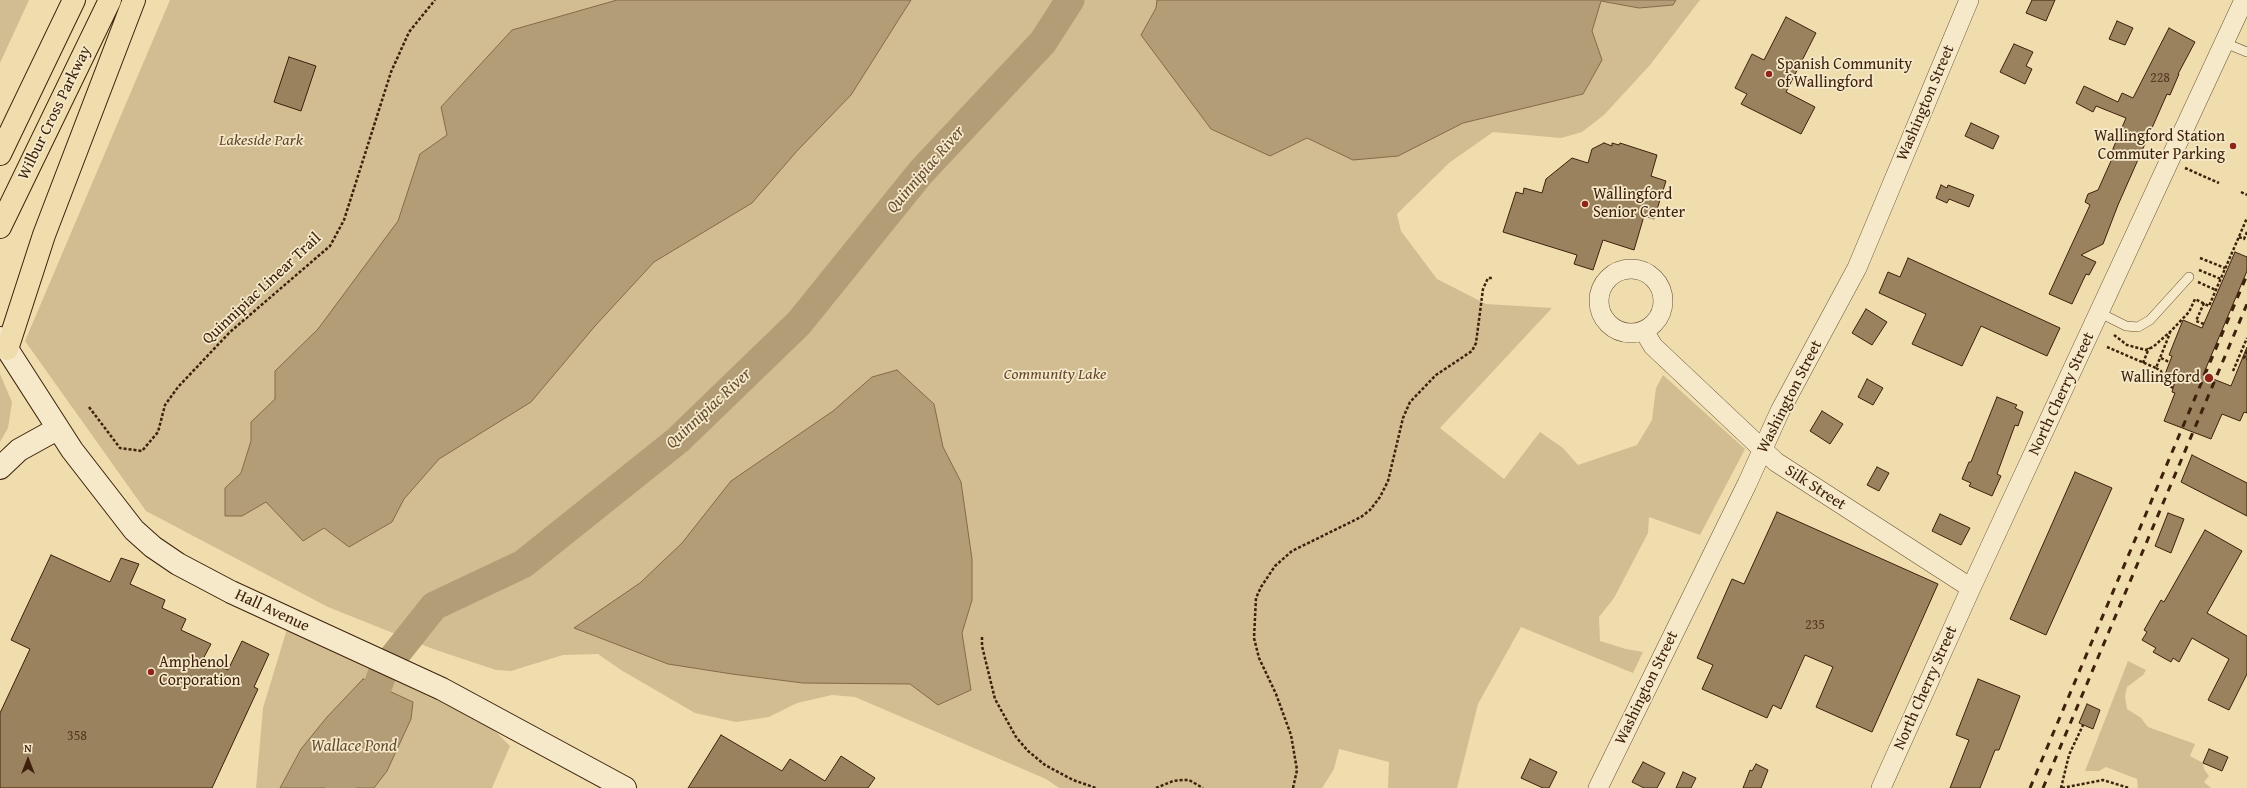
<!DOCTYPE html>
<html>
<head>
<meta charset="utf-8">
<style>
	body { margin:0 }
	#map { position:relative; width:2247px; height:788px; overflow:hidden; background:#efddad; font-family:"Gentium Book Plus",serif }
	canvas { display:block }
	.north { position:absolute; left:8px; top:740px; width:40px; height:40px; -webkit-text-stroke:3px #f5e9ca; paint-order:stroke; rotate:0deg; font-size:11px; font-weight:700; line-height:16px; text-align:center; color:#3e200b }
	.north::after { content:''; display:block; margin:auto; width:14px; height:18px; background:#3e200b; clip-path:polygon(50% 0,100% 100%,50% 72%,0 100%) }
</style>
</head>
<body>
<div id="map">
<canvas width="2247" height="788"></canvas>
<div class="north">N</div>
</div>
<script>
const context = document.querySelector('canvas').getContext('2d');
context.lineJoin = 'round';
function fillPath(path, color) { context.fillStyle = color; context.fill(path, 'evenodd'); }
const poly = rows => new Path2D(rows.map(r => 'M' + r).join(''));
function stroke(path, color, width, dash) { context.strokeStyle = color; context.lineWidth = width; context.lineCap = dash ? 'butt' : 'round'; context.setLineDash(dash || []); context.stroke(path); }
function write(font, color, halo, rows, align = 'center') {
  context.font = font + ' "Gentium Book Plus",serif'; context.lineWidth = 3.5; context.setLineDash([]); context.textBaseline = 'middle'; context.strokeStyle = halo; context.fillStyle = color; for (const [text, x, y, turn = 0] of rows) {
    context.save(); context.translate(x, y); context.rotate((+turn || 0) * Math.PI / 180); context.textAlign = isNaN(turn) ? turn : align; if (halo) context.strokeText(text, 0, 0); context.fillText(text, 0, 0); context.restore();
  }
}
fillPath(poly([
	[0,0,29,0,0,63],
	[170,0,1700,0,1650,65,1604,115,1582,132,1561,138,1493,132,1449,163,1397,214,1401,231,1437,279,1486,304,1552,308,1440,428,1504,479,1540,432,1563,448,1578,465,1637,445,1652,420,1656,388,1663,375,1745,449,1700,535,1649,517,1648,533,1614,598,1599,617,1600,641,1626,649,1643,652,1633,673,1521,627,1478,704,1457,788,1388,788,1389,762,1339,749,1334,769,1322,788,1059,788,1046,779,855,697,832,695,797,703,769,717,736,722,695,713,621,670,598,654,563,655,511,671,496,670,433,649,328,607,146,511,25,341],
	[0,374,12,402,8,428,0,442],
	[287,629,351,655,409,687,486,722,510,746,492,788,256,788,263,708],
	[2128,661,2146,670,2143,675,2127,687,2125,696,2127,709,2141,718,2148,727,2195,744,2190,756,2203,763,2204,769,2209,776,2204,782,2211,788,2138,788,2137,779,2106,767,2099,771,2085,771]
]), '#d1bd91');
const water = poly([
	[617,0,911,0,851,95,797,151,752,203,654,262,595,326,531,402,439,459,404,499,392,522,349,547,324,528,303,541,266,502,242,516,225,516,225,488,241,473,251,441,251,422,275,399,275,371,318,329,398,221,420,154,447,135,441,107,512,30,617,0],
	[1157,0,1676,0,1673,5,1639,8,1601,1,1592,31,1602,60,1583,94,1463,123,1398,156,1353,160,1307,138,1270,156,1211,129,1141,35,1156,8,1157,0],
	[897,370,934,404,943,447,961,482,972,559,972,600,962,633,971,690,938,705,910,684,803,683,732,674,668,664,574,628,640,583,682,543,731,481,833,411,872,377,897,370],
	[363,679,413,702,411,719,387,771,374,788,280,788,301,749,327,717,363,679]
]);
fillPath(water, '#b39d76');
stroke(water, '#846b4b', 1);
stroke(poly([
	[340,788,384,669,434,606,523,564,678,440,799,323,921,172,1043,42,1070,0]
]), '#b39d76', 29);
const building = poly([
	[2032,0,2055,0,2046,21,2026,13,2032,0],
	[1786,17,1816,33,1786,92,1815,107,1801,134,1741,104,1747,94,1735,88,1752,54,1764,60,1786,17],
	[2117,21,2133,28,2125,45,2109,39,2117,21],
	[2169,28,2195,42,2178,74,2179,74,2170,95,2167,94,2118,205,2103,244,2081,255,2096,262,2089,275,2086,274,2072,304,2049,294,2090,205,2085,202,2088,194,2098,190,2115,152,2112,151,2126,118,2096,106,2093,112,2076,103,2084,86,2118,102,2122,93,2133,98,2169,28],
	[2014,44,2033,52,2026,66,2032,69,2025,84,2000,72,2014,44],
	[289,57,316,66,301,111,274,102,289,57],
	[1971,123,1999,136,1993,149,1965,136,1971,123],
	[1604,143,1612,146,1612,143,1619,145,1620,143,1657,155,1651,176,1666,181,1654,219,1644,216,1634,250,1603,240,1593,270,1574,264,1577,255,1503,232,1516,192,1523,194,1524,188,1542,193,1546,179,1572,158,1588,163,1592,149,1604,143],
	[1941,185,1947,188,1948,185,1974,195,1969,207,1949,199,1947,203,1936,198,1941,185],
	[2235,252,2247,257,2247,271,2203,375,2231,386,2247,347,2247,413,2244,412,2240,421,2222,414,2211,439,2164,421,2175,393,2172,392,2175,381,2164,377,2172,356,2169,355,2183,320,2202,328,2235,252],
	[1908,258,2060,328,2047,356,1981,326,1962,366,1912,344,1926,314,1879,293,1888,272,1900,277,1908,258],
	[1866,309,1887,322,1872,345,1852,333,1866,309],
	[1867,379,1883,388,1873,405,1858,397,1867,379],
	[1997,397,2017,405,2015,408,2023,412,2018,426,2015,425,1997,474,2001,476,1992,496,1969,486,1971,483,1962,479,1969,462,1971,462,1997,397],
	[1822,411,1843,424,1830,444,1810,431,1822,411],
	[2192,455,2247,483,2247,516,2181,482,2192,455],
	[1877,467,1889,473,1879,491,1867,485,1877,467],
	[2075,472,2112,488,2046,635,2010,619,2075,472],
	[1777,512,1938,584,1872,732,1816,707,1833,667,1805,655,1781,709,1773,705,1767,718,1702,689,1713,665,1697,658,1732,579,1744,584,1777,512],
	[2168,513,2184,519,2171,553,2155,546,2168,513],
	[1940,514,1970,528,1961,545,1932,531,1940,514],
	[2205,530,2242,551,2207,613,2247,636,2247,674,2229,710,2208,700,2229,659,2192,638,2179,662,2173,658,2171,662,2153,652,2156,648,2142,640,2147,632,2144,630,2161,600,2164,602,2205,530],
	[51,555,110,582,121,558,139,564,130,584,165,600,162,608,186,619,181,630,211,644,203,659,228,670,242,641,269,654,254,687,258,689,212,788,0,788,0,713,30,649,11,640,51,555],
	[1978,679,2020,696,1999,750,1995,750,1980,788,1950,788,1969,740,1956,735,1978,679],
	[2087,704,2100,710,2093,729,2079,723,2087,704],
	[721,735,782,771,790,759,825,781,841,756,875,778,868,788,688,788,721,735],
	[2209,749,2228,757,2222,771,2203,763,2209,749],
	[1530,759,1557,772,1549,788,1543,788,1521,778,1530,759],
	[1643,762,1665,773,1657,788,1644,788,1632,782,1643,762],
	[1756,764,1768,770,1761,788,1743,788,1750,770,1752,771,1756,764],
	[1683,772,1696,778,1691,788,1676,788,1683,772]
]);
fillPath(building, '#9a825f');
stroke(building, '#3e200b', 1);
const lane = poly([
	[2225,43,2247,52],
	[2100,313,2126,326,2138,327,2150,320,2189,277]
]);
const street = poly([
	'1599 301a32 32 0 1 1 64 0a32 32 0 1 1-64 0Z',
	[1644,331,1653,346,1776,462,1971,588],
	[1598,788,1747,484,1780,411,1857,268,1969,0],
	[1881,788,1971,588,2244,0]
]);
const secondary = poly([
	[0,338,72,450,134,530,153,547,178,564,231,592,442,689,625,788],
	[0,468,19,450,57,429]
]);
const highway = poly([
	[0,154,74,0],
	[0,227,110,0],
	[7,349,44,235,134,0]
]);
stroke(lane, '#6a4f34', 10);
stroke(street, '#6a4f34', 20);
stroke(secondary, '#3e200b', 24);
stroke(highway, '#3e200b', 24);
stroke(poly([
	[2185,168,2219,183],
	[2241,192,2247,195],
	[2239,237,2244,239,2247,232],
	[2200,258,2225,268],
	[2199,270,2221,279],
	[2198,282,2216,290],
	[2204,303,2196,321,2204,324],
	[2114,335,2127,345,2146,350,2153,347,2171,331,2189,312,2195,299,2209,306,2247,218],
	[2107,347,2156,368,2170,333],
	[2247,351,2244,358,2247,359],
	[2161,358,2169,362],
	[2143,363,2149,348],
	[2156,368,2161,371,2164,382,2173,388],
	[2233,371,2247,338],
	[89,407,120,448,142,451,158,432,165,405,178,387,230,332,330,246,344,220,391,72,409,32,435,0],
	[982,637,982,646,995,699,1016,737,1028,751,1045,765,1073,780,1096,788],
	[1156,788,1173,781,1183,780,1189,780,1203,788],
	[1293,788,1297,770,1291,735,1276,694,1259,658,1254,638,1256,598,1261,587,1275,566,1292,551,1361,517,1370,510,1380,497,1388,481,1403,418,1410,402,1436,375,1472,351,1476,343,1483,289,1488,278,1492,278],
	[2061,788,2069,755,2083,725],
	[2062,788,2103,780,2129,788]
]), '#3e200b', 2.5, [3, 2]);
stroke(lane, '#f5e9ca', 9);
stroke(street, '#f5e9ca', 19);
stroke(secondary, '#f5e9ca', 22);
stroke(highway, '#efddad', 22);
stroke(poly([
	[2030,788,2247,275],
	[2043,788,2247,304]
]), '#3e200b', 3, [7, 7]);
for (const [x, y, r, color] of [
	[1769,74,4,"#8f2418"],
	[2233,146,4,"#8f2418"],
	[1585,204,4,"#8f2418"],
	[2209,378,5,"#8f2418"],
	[151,672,4,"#8f2418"]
]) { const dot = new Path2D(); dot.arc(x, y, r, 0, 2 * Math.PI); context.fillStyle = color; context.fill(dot); stroke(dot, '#f5e9ca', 1.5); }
write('14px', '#553820', null, [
	["228",2160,78],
	["235",1815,625],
	["358",77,736]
]);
write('16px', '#3e200b', '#f5e9ca', [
	["Spanish Community",1777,65],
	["of Wallingford",1777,83],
	["Wallingford Station",2225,137,"right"],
	["Commuter Parking",2225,155,"right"],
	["Wallingford",1593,195],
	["Senior Center",1593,213],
	["Wallingford",2200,378,"right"],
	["Amphenol",159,663],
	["Corporation",159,681]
], 'left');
write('16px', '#3e200b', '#f5e9ca', [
	["Washington Street",1926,103,-67],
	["Wilbur Cross Parkway",55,113,-64],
	["Quinnipiac Linear Trail",262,289,-43],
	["North Cherry Street",2062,394,-65],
	["Washington Street",1790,397,-63],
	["Silk Street",1815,488,33],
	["Hall Avenue",272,611,25],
	["Washington Street",1647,688,-64],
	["North Cherry Street",1926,688,-66]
]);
write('italic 16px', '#63472c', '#f5e9ca', [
	["Lakeside Park",261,141],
	["Community Lake",1055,375]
]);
write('italic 17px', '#674c30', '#f5e9ca', [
	["Quinnipiac River",926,170,-49],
	["Quinnipiac River",709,409,-43],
	["Wallace Pond",354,747]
]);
</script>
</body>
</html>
